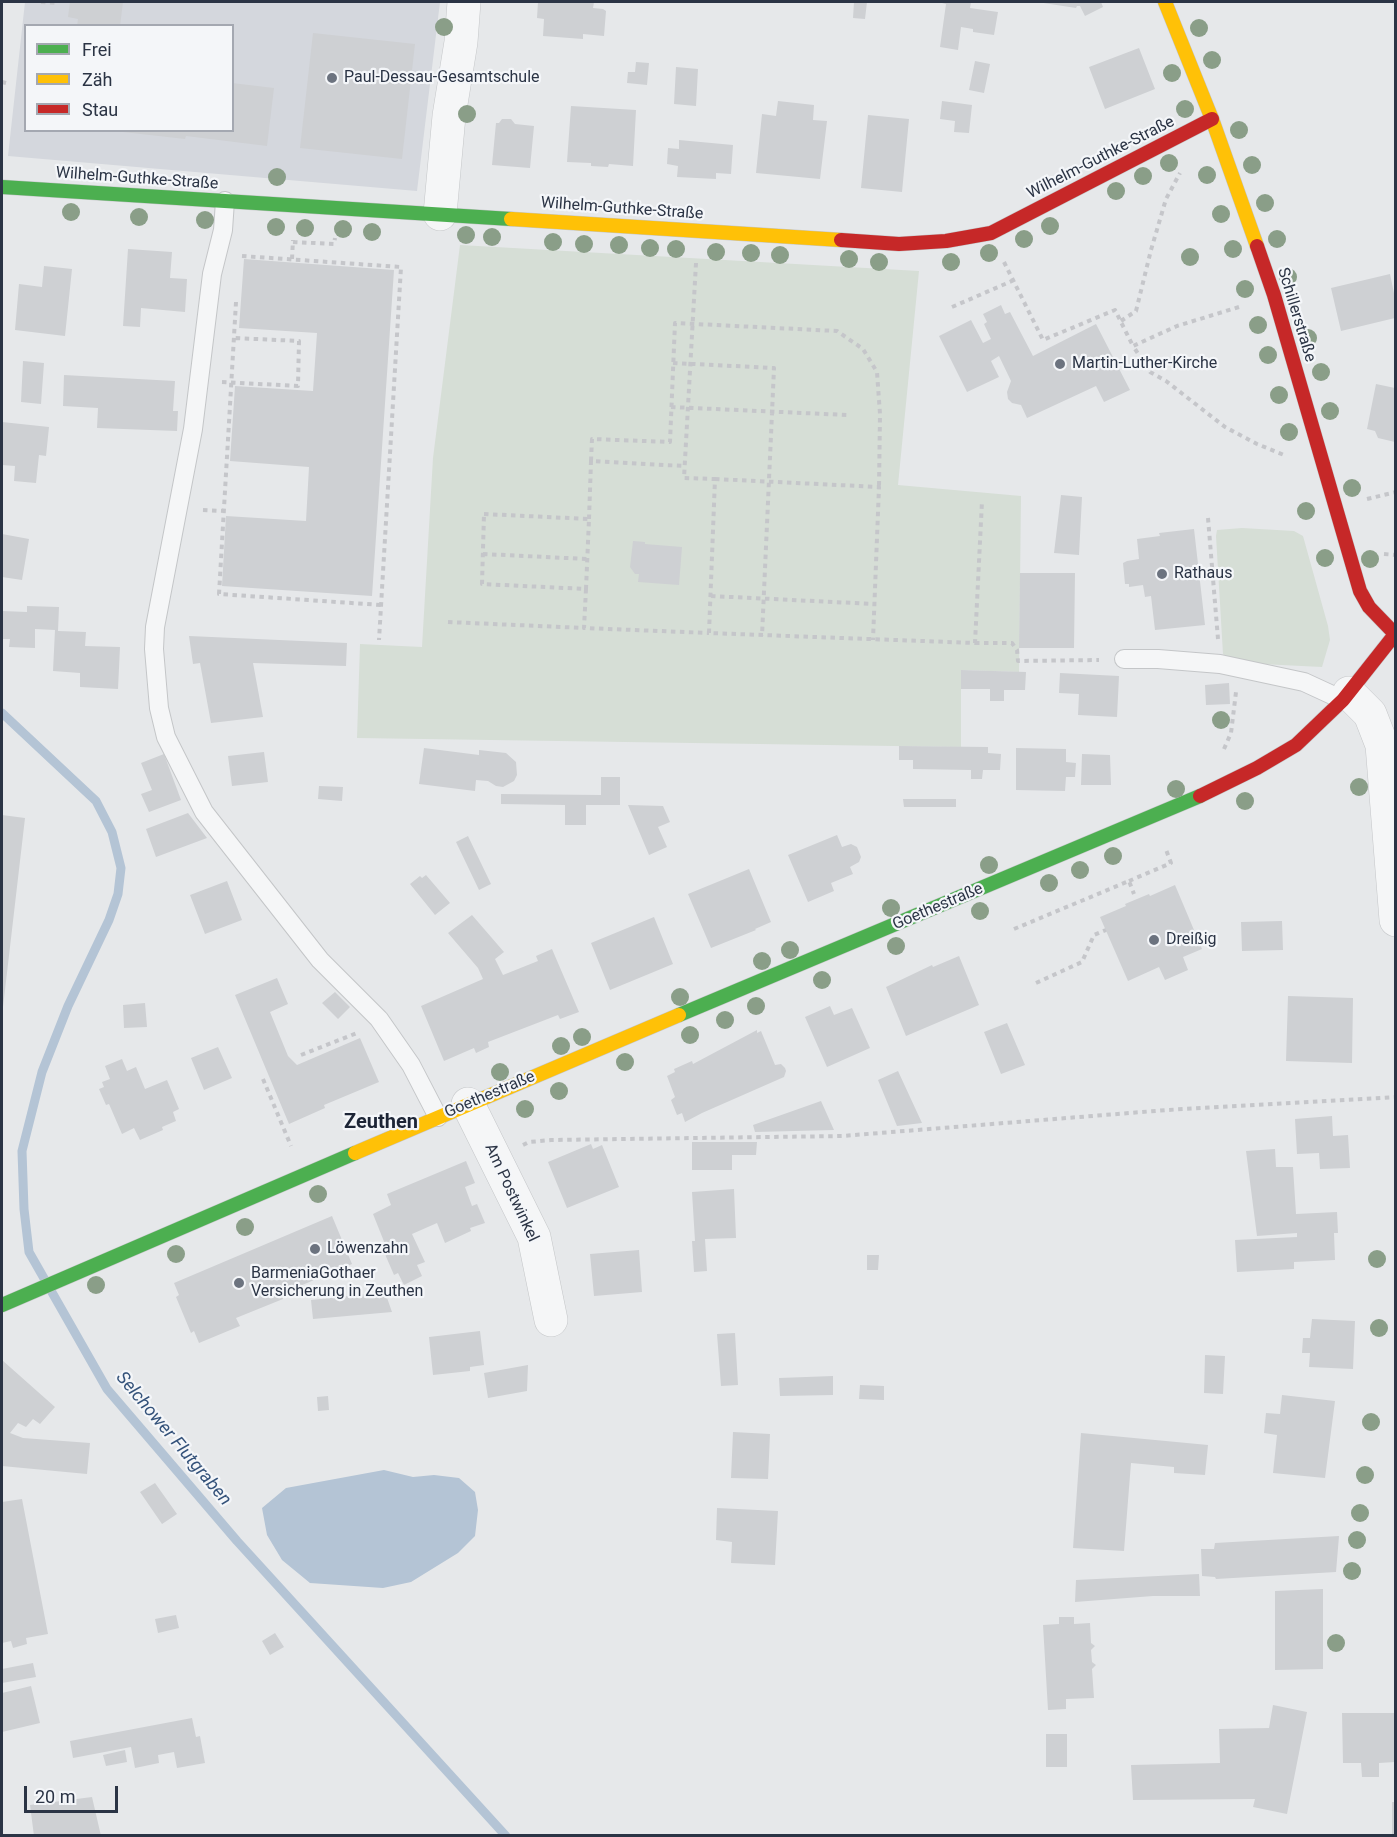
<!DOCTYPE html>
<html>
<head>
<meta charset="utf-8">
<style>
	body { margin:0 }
	#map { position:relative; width:1397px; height:1837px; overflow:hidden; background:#e6e8ea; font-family:Roboto,sans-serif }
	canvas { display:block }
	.frame { position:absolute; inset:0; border:3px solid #2b3445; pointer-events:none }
	.legend { position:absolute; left:24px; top:24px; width:210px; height:108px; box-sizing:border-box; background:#f4f6f9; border:2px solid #a4a8b1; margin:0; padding:8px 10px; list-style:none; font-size:18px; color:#2b3445 }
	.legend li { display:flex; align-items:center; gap:12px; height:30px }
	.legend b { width:30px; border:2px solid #a4a8b1 }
	.scale { position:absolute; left:24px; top:1786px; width:94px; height:27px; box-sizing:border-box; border:3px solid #2b3445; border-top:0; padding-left:8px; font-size:18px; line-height:21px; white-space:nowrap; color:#2b3445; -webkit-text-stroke:4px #f4f6f9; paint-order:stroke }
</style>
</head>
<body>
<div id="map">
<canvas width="1397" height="1837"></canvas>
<div class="frame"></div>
<ul class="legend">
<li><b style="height:8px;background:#4caf50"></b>Frei</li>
<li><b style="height:8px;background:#ffc107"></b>Zäh</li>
<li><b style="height:8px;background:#c62828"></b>Stau</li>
</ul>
<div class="scale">20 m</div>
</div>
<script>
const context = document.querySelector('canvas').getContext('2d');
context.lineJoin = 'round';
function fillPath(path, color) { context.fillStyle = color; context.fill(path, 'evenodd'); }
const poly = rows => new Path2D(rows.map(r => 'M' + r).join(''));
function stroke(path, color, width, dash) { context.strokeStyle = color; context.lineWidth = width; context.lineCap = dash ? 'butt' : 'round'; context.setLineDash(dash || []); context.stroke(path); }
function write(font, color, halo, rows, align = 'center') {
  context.font = font + ' Roboto,sans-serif'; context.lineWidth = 4.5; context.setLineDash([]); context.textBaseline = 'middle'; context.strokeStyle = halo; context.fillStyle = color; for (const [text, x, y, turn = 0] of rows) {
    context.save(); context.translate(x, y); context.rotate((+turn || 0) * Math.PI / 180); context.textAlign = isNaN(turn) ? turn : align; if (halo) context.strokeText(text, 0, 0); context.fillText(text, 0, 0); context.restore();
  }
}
fillPath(poly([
	[25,2,440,2,417,191,8,156],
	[26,26,232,26,232,130,26,130]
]), '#d4d7dd');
fillPath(poly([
	[460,245,919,271,898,485,1021,496,1019,672,961,670,961,747,357,738,360,644,422,647,433,458],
	[1242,528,1294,531,1303,536,1328,626,1330,640,1322,667,1261,664,1227,659,1223,654,1216,536,1217,530]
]), '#d6ded6');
fillPath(poly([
	[384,1470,413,1477,434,1475,459,1478,475,1492,478,1510,475,1536,458,1553,411,1582,383,1588,310,1583,282,1560,267,1535,262,1508,286,1488]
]), '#b4c4d5');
stroke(poly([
	[2,713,96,801,112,832,121,868,118,894,109,920,68,1006,42,1072,22,1151,24,1209,29,1252,107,1389,237,1541,506,1836]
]), '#b4c4d5', 9);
fillPath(poly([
	[70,2,123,2,120,26,77,26,78,19,68,17],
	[538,2,594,2,593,8,603,9,606,11,604,36,583,34,583,39,543,36,544,19,537,18],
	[854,2,867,2,865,19,853,18],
	[938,2,971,2,970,8,998,12,994,35,973,32,973,29,961,27,958,50,940,47,946,4],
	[1037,2,1101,2,1103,7,1085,16,1080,6,1077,6,1076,8],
	[313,33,415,44,402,159,300,148],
	[1139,48,1155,89,1105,109,1089,67],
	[975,61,990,64,984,93,969,90],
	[636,62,649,63,647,85,627,83,628,72,635,72],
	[676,67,698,69,696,106,674,104],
	[232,83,274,88,267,146,186,136,185,139,123,132,232,130],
	[778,101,814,105,813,120,827,121,820,179,756,173,762,114,776,116],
	[942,101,972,105,969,133,954,132,955,121,940,119],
	[571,106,636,110,633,166,609,164,608,167,591,166,591,163,567,162],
	[868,115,909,119,902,192,861,188],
	[502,119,511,119,515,124,534,126,530,168,492,165,496,123,499,123],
	[679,140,733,145,731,174,716,173,716,179,677,177,678,166,667,164,668,148,679,149],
	[128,249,172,252,170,278,187,279,185,312,141,308,140,327,123,326],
	[244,259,394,270,372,596,222,586,226,516,306,521,309,467,230,461,235,386,313,391,317,333,239,328],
	[44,266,72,269,65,336,15,330,19,284,42,287],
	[1390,274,1395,298,1395,318,1341,331,1331,288],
	[1001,305,1005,314,1010,312,1033,356,1096,324,1130,390,1104,402,1096,386,1027,418,1021,405,1012,403,1008,399,1007,392,1011,381,999,356,991,361,999,377,967,392,939,336,971,320,983,343,991,339,984,324,987,322,983,314],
	[23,361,44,363,41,404,21,402],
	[64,375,175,381,173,411,178,411,177,431,97,428,98,408,63,406],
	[1376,384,1395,388,1395,442,1378,438,1375,431,1367,429],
	[2,422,49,427,46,456,39,455,36,483,14,481,15,466,2,465],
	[1061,495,1082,497,1079,555,1054,553],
	[1194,529,1205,625,1155,630,1151,596,1145,597,1143,585,1129,587,1129,584,1125,584,1123,563,1127,561,1139,559,1137,539,1160,536,1159,533],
	[2,534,29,539,22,580,2,577],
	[633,541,645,542,645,544,682,547,679,585,638,582,639,574,635,574,630,567],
	[1020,573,1075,573,1074,648,1019,648],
	[27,606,59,607,58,631,86,632,85,646,120,647,118,689,80,687,80,673,53,671,55,630,35,629,35,648,9,647,10,639,2,639,2,611,27,612],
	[189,636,347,643,346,666,253,663,263,717,211,723,200,663,193,664],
	[961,670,1026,672,1025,690,1004,690,1004,701,990,701,990,689,961,689],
	[1060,673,1119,676,1117,717,1078,715,1079,694,1059,693],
	[1229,683,1230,704,1206,705,1205,685],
	[899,746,988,747,988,753,1001,754,1000,770,983,770,982,779,971,779,971,770,913,769,913,760,899,760],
	[424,748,479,755,479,750,506,753,516,762,517,775,514,781,503,787,496,786,488,781,476,780,475,791,419,784],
	[1016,748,1066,749,1066,762,1076,763,1075,777,1066,777,1065,791,1016,790],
	[264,752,268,782,232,786,228,756],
	[164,754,181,800,149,812,141,794,152,790,141,763],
	[1082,754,1110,755,1111,785,1081,785],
	[601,777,620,777,620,805,586,805,586,825,565,825,565,805,501,804,501,794,601,795],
	[319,786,343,787,342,801,318,799],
	[903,799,956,799,956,807,904,807],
	[628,805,663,806,670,822,658,827,667,847,649,855],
	[188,813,207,838,156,857,146,829],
	[2,815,25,818,3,1007,2,1007],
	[837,835,842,847,851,844,857,847,861,857,859,862,850,867,853,874,831,883,834,891,808,902,788,855],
	[468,836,491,884,479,890,456,842],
	[749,869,771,922,755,929,756,930,711,948,688,894],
	[426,875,450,903,435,915,410,884,420,876,422,878],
	[227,881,242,920,205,934,190,895],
	[1175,885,1202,949,1183,957,1188,970,1165,980,1159,967,1128,981,1100,917,1126,906,1125,904,1149,894,1150,896],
	[472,915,504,952,495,959,503,975,538,961,536,956,552,949,579,1012,560,1019,558,1015,488,1042,489,1047,476,1053,474,1048,444,1061,421,1006,483,979,478,968,448,933],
	[654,917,673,964,610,990,591,943],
	[1282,921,1283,950,1242,951,1241,922],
	[959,956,979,1005,906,1036,886,987,932,965,933,967],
	[277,978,288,1004,270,1012,288,1056,297,1065,360,1038,379,1082,324,1105,325,1108,289,1124,235,995],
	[335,992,350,1007,338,1019,322,1003],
	[1288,996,1353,998,1352,1063,1286,1061],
	[145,1003,147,1027,124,1028,123,1005],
	[830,1006,834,1015,852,1008,870,1048,827,1067,805,1017],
	[1007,1023,1025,1065,1001,1074,984,1032],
	[757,1030,757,1033,761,1031,775,1065,781,1064,785,1068,786,1071,784,1077,702,1113,685,1122,682,1113,677,1115,671,1100,675,1097,667,1076,675,1072,674,1069,692,1061,693,1064],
	[218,1047,232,1078,204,1090,191,1058],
	[122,1059,127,1071,136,1067,145,1089,167,1080,179,1109,173,1112,176,1121,162,1127,163,1130,140,1140,134,1128,122,1134,109,1104,106,1105,99,1089,104,1087,102,1082,110,1079,105,1066],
	[898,1071,922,1123,897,1126,878,1080],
	[821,1101,834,1130,755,1132,753,1125],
	[1332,1116,1333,1136,1348,1135,1350,1168,1320,1169,1319,1153,1297,1154,1295,1119],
	[692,1142,757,1142,756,1155,732,1155,732,1170,692,1170],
	[591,1144,593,1149,602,1145,619,1187,567,1208,548,1162],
	[1275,1149,1276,1167,1293,1167,1296,1214,1337,1212,1338,1233,1334,1233,1335,1260,1294,1262,1294,1269,1237,1272,1235,1240,1297,1237,1297,1233,1257,1236,1246,1151],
	[466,1161,475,1183,465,1187,472,1206,477,1204,485,1223,470,1228,471,1231,445,1243,437,1223,412,1234,425,1262,417,1265,422,1276,404,1285,398,1273,394,1275,381,1245,385,1244,373,1214,391,1205,387,1194],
	[734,1189,736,1238,705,1239,707,1271,694,1272,692,1241,695,1241,692,1192],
	[332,1216,352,1264,281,1294,283,1299,236,1318,240,1326,199,1343,194,1331,191,1333,176,1297,179,1295,174,1283],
	[639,1250,642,1292,594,1296,590,1254],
	[867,1255,879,1255,878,1270,867,1270],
	[385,1292,392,1312,313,1319,311,1300],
	[1312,1319,1355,1321,1353,1369,1309,1367,1310,1353,1302,1353,1303,1338,1310,1338],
	[480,1331,484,1365,470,1367,470,1371,433,1375,429,1337],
	[735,1333,738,1385,721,1386,717,1334],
	[1205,1355,1225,1356,1223,1394,1204,1393],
	[2,1360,55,1407,40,1424,33,1419,26,1427,18,1423,10,1433,23,1438,90,1443,87,1474,2,1466],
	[528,1365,527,1391,488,1398,484,1373],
	[833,1376,833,1395,780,1396,779,1378],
	[860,1385,884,1386,884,1400,859,1399],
	[1282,1395,1335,1401,1325,1478,1273,1473,1277,1435,1264,1433,1266,1413,1280,1414],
	[328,1396,329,1410,318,1411,317,1397],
	[733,1432,770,1434,768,1479,731,1478],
	[1081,1433,1208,1445,1205,1475,1174,1473,1174,1467,1131,1463,1124,1551,1073,1548],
	[155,1483,177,1514,162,1524,140,1492],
	[22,1499,48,1634,26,1638,27,1644,13,1648,11,1641,2,1643,2,1502],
	[717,1508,778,1511,775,1565,731,1563,732,1542,716,1540],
	[1339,1536,1336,1572,1216,1579,1215,1577,1202,1576,1201,1549,1214,1549,1215,1543],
	[1199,1574,1200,1596,1153,1596,1075,1602,1076,1580],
	[1323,1589,1323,1669,1275,1670,1275,1591],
	[176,1615,179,1628,158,1633,155,1619],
	[1059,1617,1074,1617,1074,1624,1090,1623,1091,1643,1095,1646,1091,1650,1092,1662,1096,1665,1092,1669,1094,1698,1066,1699,1066,1709,1048,1710,1043,1625,1059,1624],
	[275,1633,284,1647,270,1655,262,1641],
	[33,1663,36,1677,2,1683,2,1669],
	[31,1686,40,1723,2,1732,2,1693],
	[1273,1705,1307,1712,1287,1814,1253,1807,1255,1799,1133,1800,1131,1765,1220,1763,1219,1729,1269,1728],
	[1342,1713,1395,1713,1395,1762,1379,1763,1379,1777,1362,1777,1361,1763,1343,1763],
	[192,1718,196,1737,200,1736,205,1763,177,1768,174,1752,158,1755,159,1763,135,1768,131,1747,73,1758,70,1741],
	[1046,1734,1067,1734,1067,1767,1046,1767],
	[125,1750,127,1762,106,1766,103,1755],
	[92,1797,101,1836,34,1836,30,1805],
	[1392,1802,1395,1802,1395,1836,1392,1836]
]), '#ced0d3');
const lane = poly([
	[225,201,223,230,212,274,193,429,155,627,154,649,159,708,166,737,204,812,320,960,379,1019,411,1065,438,1117],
	[1124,659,1158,659,1220,664,1304,682,1343,700]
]);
const street = poly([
	[440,214,449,116,461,42,464,2],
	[1349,693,1370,714,1382,745,1396,920],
	[468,1104,534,1237,551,1320]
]);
const fast = poly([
	[2,187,511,219],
	[679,1015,1200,796],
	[2,1305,355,1153]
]);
const slow = poly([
	[1165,2,1212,119,1257,246],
	[511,219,841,240],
	[355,1153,679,1015]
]);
const jam = poly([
	[841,240,899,244,946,241,991,233,1212,119],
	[1257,246,1274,295,1360,591,1369,607,1395,634],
	[1200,796,1257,768,1296,745,1343,700,1396,633]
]);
stroke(lane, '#c4c6c8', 20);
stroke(street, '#c4c6c8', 34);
stroke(fast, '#c4c6c8', 15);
stroke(slow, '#c4c6c8', 15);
stroke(jam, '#c4c6c8', 15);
stroke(poly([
	[41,2,57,3],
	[2,82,6,83],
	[293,242,334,244,335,238],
	[242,256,401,267,379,640],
	[292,259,293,240],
	[1004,262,1043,340,1115,310,1133,346],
	[696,263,684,478,715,479,709,633,975,643,982,501],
	[236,302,219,594,381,605],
	[952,307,1012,281],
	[1239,307,1177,326,1133,346,1150,372,1166,381,1225,427,1257,444,1284,455],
	[1121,321,1136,311,1151,250,1166,199,1180,173],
	[673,363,774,368,762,636],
	[222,382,298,386,299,341,234,338],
	[671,407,847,415],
	[591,461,592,439,670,442,675,323,837,331,863,349,877,372,880,414,879,487],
	[715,479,879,487,873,640],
	[1367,499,1396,492],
	[203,510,224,511],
	[484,514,589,519,586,589,482,584,484,514],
	[1208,518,1218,639],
	[589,519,591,461,684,466],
	[483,554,587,559],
	[1384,554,1396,555],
	[586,589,584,628,709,633],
	[711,596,874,604],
	[448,622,584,628],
	[975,643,1012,643,1017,650,1018,661,1099,660],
	[1224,749,1231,733,1236,692],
	[1129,881,1171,863,1165,847],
	[1014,929,1129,881,1134,894],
	[1036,983,1082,962,1094,935,1106,930],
	[301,1055,357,1033],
	[263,1079,291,1146],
	[523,1145,529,1142,551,1140,842,1136,1167,1110,1396,1097]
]), '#c5c6ca', 4, [4.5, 4.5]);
stroke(lane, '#f5f6f7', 18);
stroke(street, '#f5f6f7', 33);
stroke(fast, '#4caf50', 14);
stroke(slow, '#ffc107', 14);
stroke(jam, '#c62828', 14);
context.fillStyle = '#8a9e88';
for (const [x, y] of [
	[444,27],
	[1199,28],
	[1212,60],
	[1172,73],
	[1185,109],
	[467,114],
	[1239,130],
	[1169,163],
	[1252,165],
	[1207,175],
	[1143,176],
	[277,177],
	[1116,191],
	[1265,203],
	[71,212],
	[1221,214],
	[139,217],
	[205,220],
	[1050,226],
	[276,227],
	[305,228],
	[343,229],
	[372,232],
	[466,235],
	[492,237],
	[1024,239],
	[1277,239],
	[553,242],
	[584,244],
	[619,245],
	[650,248],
	[676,249],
	[1233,249],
	[716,252],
	[751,253],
	[989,253],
	[780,255],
	[1190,257],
	[849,259],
	[879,262],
	[951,262],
	[1288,277],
	[1245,289],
	[1258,325],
	[1308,338],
	[1268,355],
	[1321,372],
	[1279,395],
	[1330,411],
	[1289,432],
	[1352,488],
	[1306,511],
	[1325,558],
	[1370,559],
	[1221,720],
	[1359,787],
	[1176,789],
	[1245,801],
	[1113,856],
	[989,865],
	[1080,870],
	[1049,883],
	[891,908],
	[980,911],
	[896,946],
	[790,950],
	[762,961],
	[822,980],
	[680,997],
	[756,1006],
	[725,1020],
	[690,1035],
	[582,1037],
	[561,1046],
	[625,1062],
	[500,1072],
	[559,1091],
	[525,1109],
	[318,1194],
	[245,1227],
	[176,1254],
	[1377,1259],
	[96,1285],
	[1379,1328],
	[1371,1422],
	[1365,1475],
	[1360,1513],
	[1357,1540],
	[1352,1571],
	[1336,1643]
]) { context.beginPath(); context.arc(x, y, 9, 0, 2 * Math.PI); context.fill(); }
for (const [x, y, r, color] of [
	[332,78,6,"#6c737f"],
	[1060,364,6,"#6c737f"],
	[1162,574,6,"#6c737f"],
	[1154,940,6,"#6c737f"],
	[315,1249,6,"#6c737f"],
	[239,1283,6,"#6c737f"]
]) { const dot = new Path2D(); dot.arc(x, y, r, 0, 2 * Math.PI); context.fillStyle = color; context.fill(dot); stroke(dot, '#f4f6f9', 2); }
write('16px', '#2b3445', '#f4f6f9', [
	["Paul-Dessau-Gesamtschule",344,78],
	["Martin-Luther-Kirche",1072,364],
	["Rathaus",1174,574],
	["Dreißig",1166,940],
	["Löwenzahn",327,1249],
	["BarmeniaGothaer",251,1274],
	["Versicherung in Zeuthen",251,1292]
], 'left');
write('16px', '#2b3445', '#f4f6f9', [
	["Wilhelm-Guthke-Straße",1101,158,-27],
	["Wilhelm-Guthke-Straße",137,179,4],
	["Wilhelm-Guthke-Straße",622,209,4],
	["Schillerstraße",1296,315,73],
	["Goethestraße",938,907,-23],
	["Goethestraße",490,1095,-23],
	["Am Postwinkel",511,1193,65]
]);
write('italic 18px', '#34527a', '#f4f6f9', [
	["Selchower Flutgraben",173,1439,50]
]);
write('bold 20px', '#1d2536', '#f4f6f9', [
	["Zeuthen",381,1123]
]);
</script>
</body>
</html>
